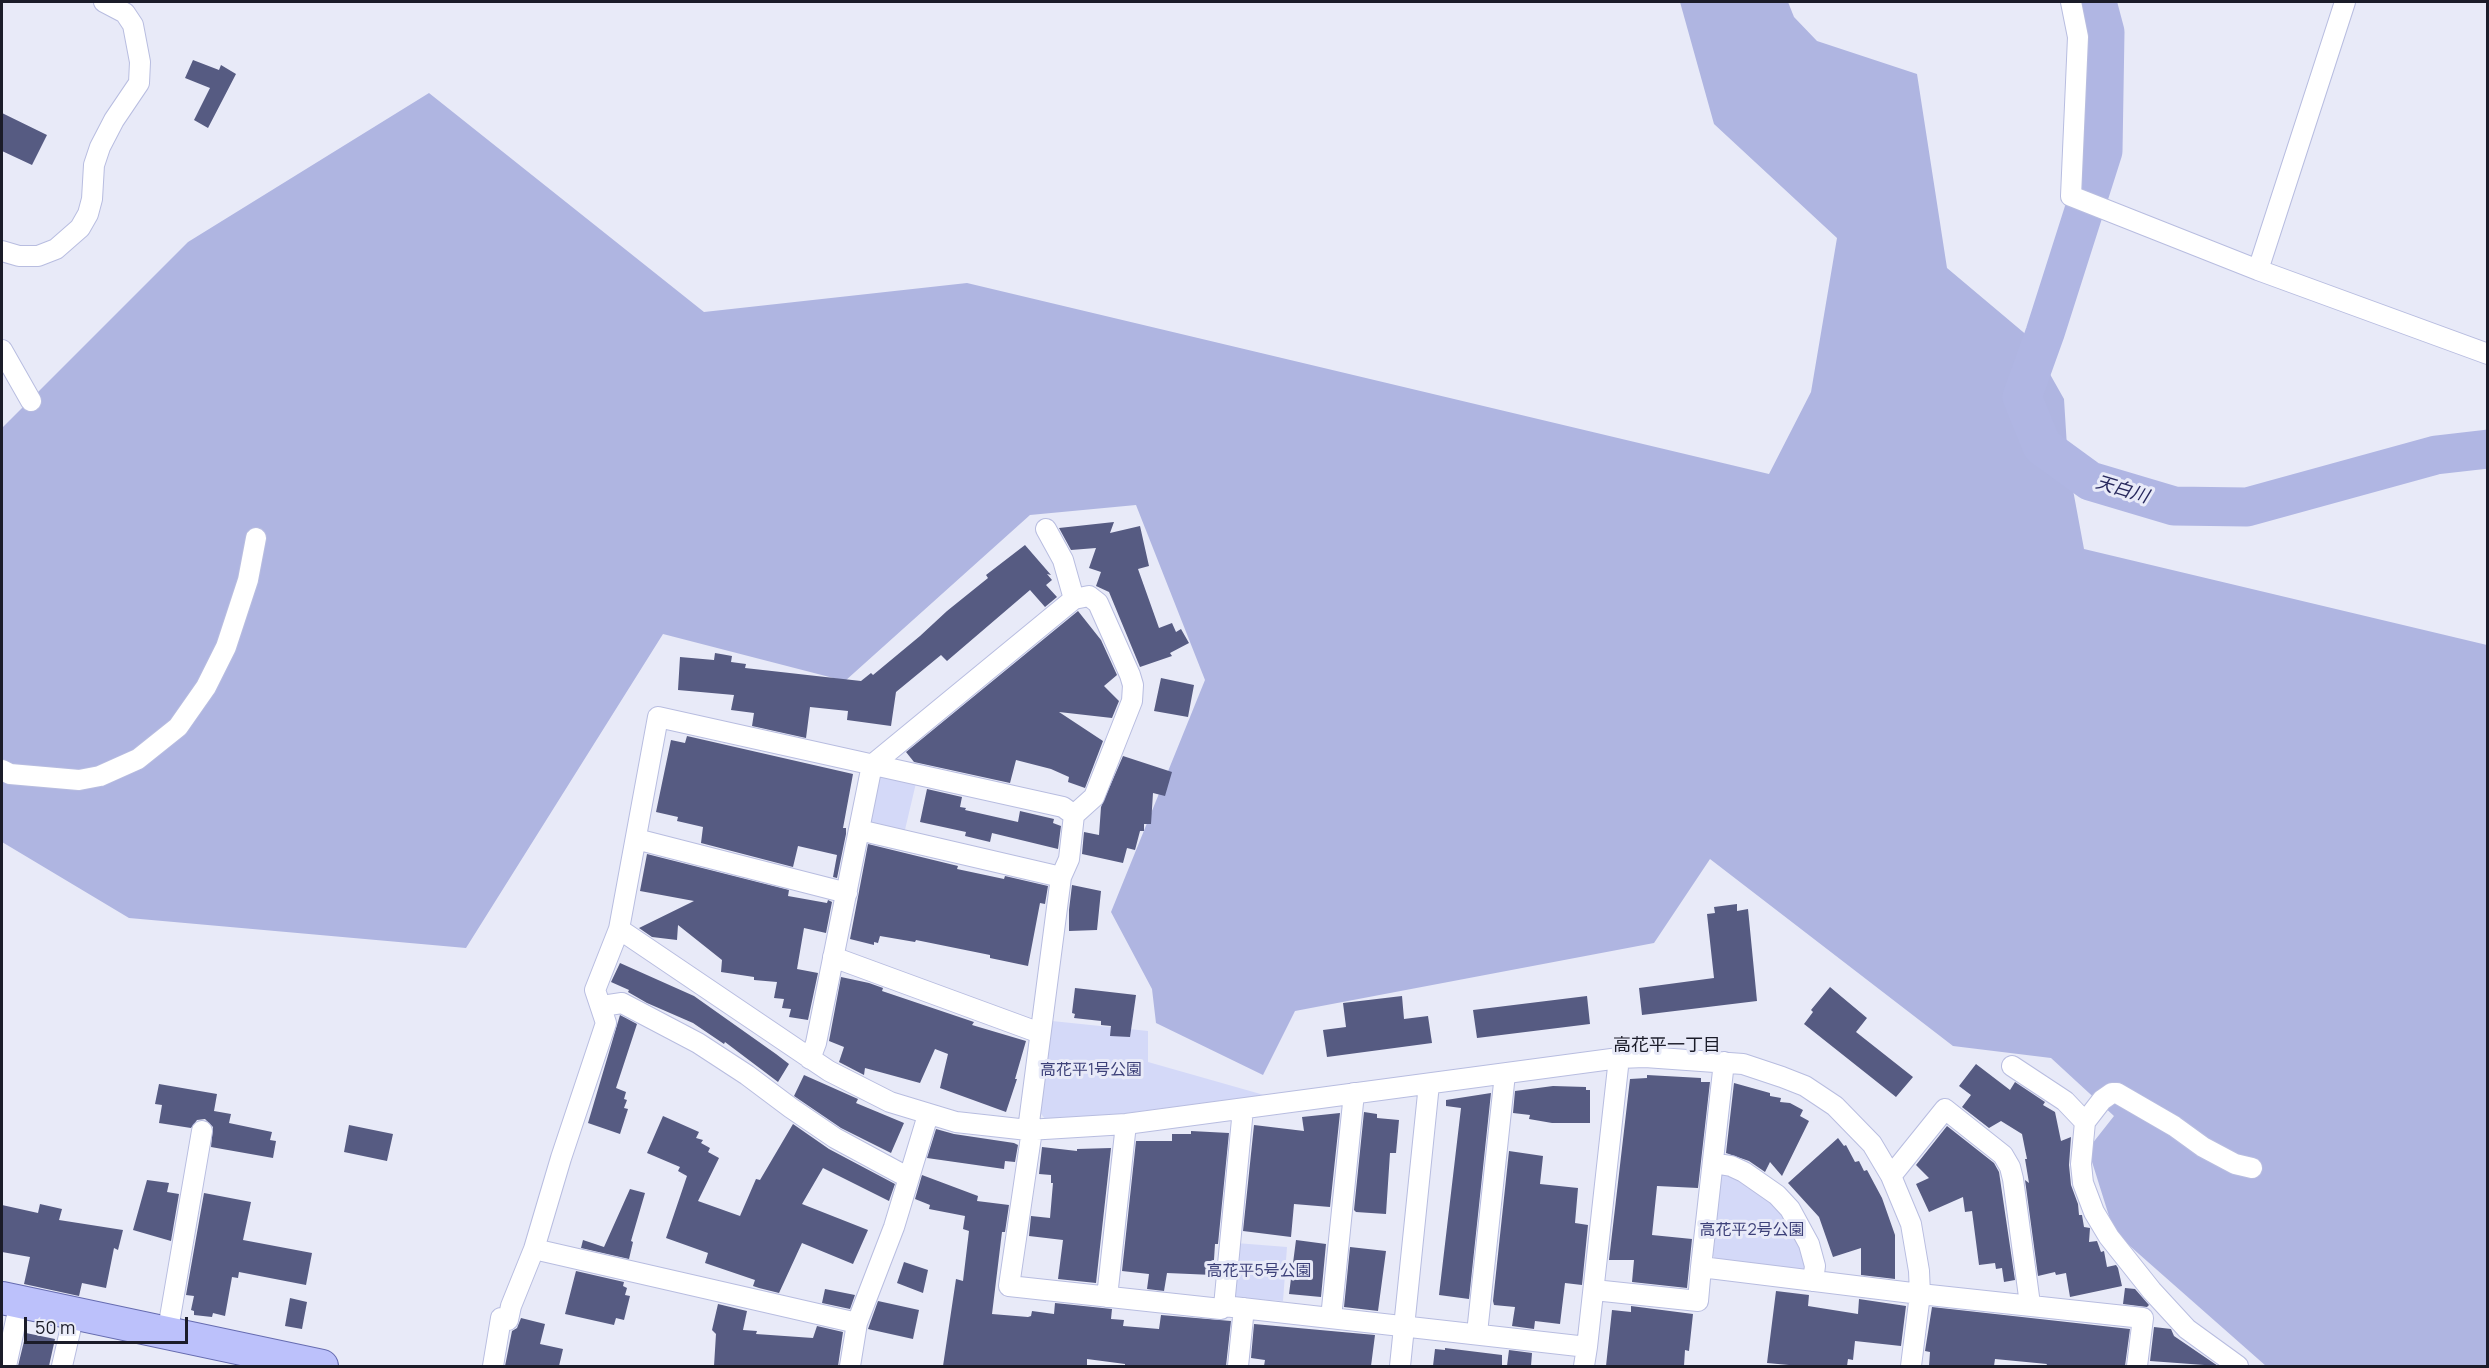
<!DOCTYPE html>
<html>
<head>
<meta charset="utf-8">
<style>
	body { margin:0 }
	#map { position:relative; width:2489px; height:1368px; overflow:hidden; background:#e8eaf8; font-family:Manrope,sans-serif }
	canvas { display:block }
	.frame { position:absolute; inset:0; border:3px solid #1b1c29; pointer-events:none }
	.scale { position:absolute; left:24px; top:1317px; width:164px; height:27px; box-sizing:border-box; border:3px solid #1b1c29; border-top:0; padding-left:8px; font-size:18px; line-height:21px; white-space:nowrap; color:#1b1c29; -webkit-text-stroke:4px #e8eaf8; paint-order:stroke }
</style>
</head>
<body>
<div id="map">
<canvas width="2489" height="1368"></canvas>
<div class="frame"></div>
<div class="scale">50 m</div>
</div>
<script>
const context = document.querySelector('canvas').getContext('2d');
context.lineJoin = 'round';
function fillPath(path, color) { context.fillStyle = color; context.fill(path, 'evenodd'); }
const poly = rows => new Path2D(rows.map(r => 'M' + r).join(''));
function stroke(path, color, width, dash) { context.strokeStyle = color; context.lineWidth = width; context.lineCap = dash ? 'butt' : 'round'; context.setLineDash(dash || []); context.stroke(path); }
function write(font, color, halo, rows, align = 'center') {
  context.font = font + ' Manrope,"Noto Sans JP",sans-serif'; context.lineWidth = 6; context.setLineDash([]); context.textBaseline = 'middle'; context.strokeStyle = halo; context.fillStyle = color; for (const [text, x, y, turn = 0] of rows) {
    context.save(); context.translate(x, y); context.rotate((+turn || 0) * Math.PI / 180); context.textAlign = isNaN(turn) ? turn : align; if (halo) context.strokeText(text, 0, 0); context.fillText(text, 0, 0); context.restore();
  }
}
fillPath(poly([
	[882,776,916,783,904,834,871,826,867,820,875,780],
	[1052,1021,1148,1031,1148,1062,1264,1095,1120,1114,1045,1119,1039,1111],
	[1731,1173,1755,1187,1796,1228,1808,1267,1803,1273,1719,1263,1713,1256,1721,1175],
	[1236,1243,1287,1247,1283,1301,1237,1298,1231,1288]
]), '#d4d9f8');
fillPath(poly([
	[1680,2,1788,2,1794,17,1817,41,1917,74,1947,268,2029,337,2064,399,2068,463,2084,549,2487,645,2487,1366,2266,1366,2114,1232,2088,1149,2114,1116,2051,1058,1953,1046,1710,859,1654,943,1295,1011,1263,1075,1156,1023,1152,989,1111,912,1205,680,1136,505,1030,515,845,681,663,634,466,948,129,918,2,842,2,428,188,242,429,93,704,312,967,283,1769,474,1811,392,1837,238,1714,124]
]), '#afb5e1');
stroke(poly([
	[2097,2,2105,32,2103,151,2045,333,2022,397,2042,446,2090,481,2174,506,2247,507,2436,455,2488,449]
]), '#b0b6e3', 39);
fillPath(poly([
	[193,60,219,70,221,65,236,74,208,128,194,120,210,88,185,78],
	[2,113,47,135,32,165,2,151],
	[1114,522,1110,533,1140,526,1149,566,1138,569,1159,628,1172,623,1176,632,1181,629,1189,643,1170,653,1172,656,1140,667,1109,592,1096,586,1101,572,1089,568,1096,548,1071,550,1059,528],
	[1025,545,1051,575,1047,574,1052,580,1046,585,1057,597,1045,607,1030,590,947,661,941,655,896,692,891,726,847,720,848,711,810,707,806,738,752,726,754,713,731,710,734,695,678,690,680,657,714,660,715,653,732,656,731,662,746,664,745,668,861,681,871,673,873,675,920,636,947,611,988,578,986,575],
	[1078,611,1101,640,1117,675,1104,686,1119,701,1112,718,1059,712,1103,741,1085,788,1068,782,1069,777,1051,769,1016,760,1010,783,914,762,906,752],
	[1161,678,1194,685,1188,717,1154,711],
	[687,736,853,774,843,828,846,828,846,834,837,878,833,877,837,855,798,846,793,867,701,843,703,827,677,821,678,817,656,812,671,740,685,743],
	[1123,756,1172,772,1165,796,1153,793,1151,824,1144,824,1144,831,1140,831,1135,850,1127,848,1123,863,1082,854,1084,832,1099,835,1101,807],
	[927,789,962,797,960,807,966,808,965,810,1018,822,1020,811,1054,819,1053,823,1061,826,1058,849,992,833,990,842,965,836,966,832,920,822],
	[868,844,958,866,957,869,1004,879,1005,876,1048,886,1045,904,1040,903,1028,966,990,958,990,955,916,940,915,942,880,936,878,943,874,942,874,945,850,939],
	[647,854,789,890,788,896,827,903,828,900,832,902,826,933,804,928,797,969,818,973,808,1020,789,1017,791,1009,782,1008,784,999,774,998,777,982,754,980,754,977,721,972,722,960,678,925,677,940,652,937,639,928,694,901,640,891],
	[1072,885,1101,891,1097,930,1069,931,1069,910],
	[1737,904,1737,911,1748,909,1757,1001,1642,1015,1639,988,1714,978,1707,914,1715,913,1714,907],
	[620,963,694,996,776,1054,789,1064,778,1082,725,1042,724,1044,693,1023,647,1003,628,992,629,990,611,982],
	[841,977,869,983,883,988,882,991,974,1022,972,1025,1026,1041,1015,1079,1017,1079,1006,1112,940,1088,948,1054,935,1049,920,1083,865,1068,864,1075,839,1062,844,1047,829,1041],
	[1830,987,1867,1018,1856,1032,1913,1077,1896,1097,1804,1024,1813,1012,1811,1010],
	[1075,988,1136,995,1130,1037,1110,1036,1111,1026,1101,1025,1101,1021,1074,1018,1075,1014,1072,1013],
	[1402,996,1404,1019,1428,1016,1432,1043,1327,1057,1323,1030,1346,1027,1343,1003],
	[1587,996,1590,1024,1477,1038,1473,1010],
	[620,1015,637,1024,616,1088,626,1092,624,1099,627,1100,624,1108,628,1109,620,1134,588,1123],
	[1976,1064,2010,1090,2015,1082,2045,1102,2043,1105,2055,1112,2061,1141,2071,1137,2069,1165,2071,1185,2078,1204,2079,1215,2082,1215,2084,1227,2090,1228,2089,1242,2097,1241,2101,1252,2104,1251,2107,1267,2116,1265,2118,1268,2122,1286,2070,1297,2066,1273,2056,1275,2055,1272,2038,1276,2025,1180,2029,1183,2025,1159,2027,1159,2022,1134,2001,1121,1989,1128,1962,1107,1971,1095,1959,1086],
	[804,1075,858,1099,856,1103,904,1123,891,1153,841,1128,794,1096],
	[1647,1075,1701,1078,1701,1082,1710,1082,1698,1188,1657,1186,1652,1235,1692,1239,1687,1288,1632,1282,1634,1260,1609,1260,1630,1079,1647,1078],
	[1734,1083,1770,1093,1770,1096,1781,1098,1780,1102,1790,1103,1803,1110,1800,1116,1809,1121,1782,1176,1770,1162,1765,1172,1749,1161,1726,1153],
	[159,1084,217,1094,214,1111,231,1114,229,1123,272,1132,270,1140,276,1141,273,1158,211,1147,213,1127,205,1119,197,1120,191,1128,159,1123,162,1105,155,1104],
	[1553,1086,1586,1087,1586,1090,1590,1090,1590,1123,1552,1123,1529,1119,1530,1115,1513,1113,1515,1091],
	[1491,1093,1469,1299,1439,1295,1461,1108,1446,1106,1446,1100],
	[1364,1112,1377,1114,1377,1118,1399,1120,1396,1153,1390,1153,1386,1214,1356,1212,1354,1210],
	[1340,1113,1330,1207,1294,1204,1291,1237,1243,1231,1254,1125,1304,1131,1302,1117],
	[663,1116,699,1132,696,1138,703,1140,701,1143,710,1148,708,1152,719,1158,698,1201,740,1216,756,1179,760,1180,793,1124,829,1149,895,1184,889,1201,823,1168,802,1204,868,1230,853,1264,802,1243,779,1293,759,1288,753,1286,755,1280,705,1263,708,1253,666,1238,687,1176,678,1171,680,1167,647,1153],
	[349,1125,393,1134,387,1161,344,1152],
	[1947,1126,1994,1163,1999,1172,2015,1280,2004,1282,2002,1268,1996,1269,1995,1263,1979,1265,1972,1211,1965,1212,1963,1197,1929,1212,1916,1184,1929,1178,1916,1165],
	[936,1129,954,1134,1014,1143,1018,1145,1015,1162,1005,1161,1004,1169,927,1158],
	[1191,1131,1229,1133,1218,1244,1215,1244,1213,1275,1167,1273,1164,1291,1147,1289,1149,1274,1122,1271,1136,1141,1172,1141,1172,1134,1191,1134],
	[1838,1138,1844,1146,1846,1145,1855,1162,1859,1161,1864,1171,1867,1170,1882,1198,1895,1235,1895,1279,1861,1275,1861,1248,1833,1257,1819,1217,1788,1183],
	[1042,1147,1077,1151,1077,1149,1111,1148,1096,1283,1058,1279,1063,1240,1029,1236,1031,1216,1050,1218,1053,1183,1051,1183,1051,1175,1039,1174],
	[1509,1151,1543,1156,1540,1184,1578,1188,1575,1223,1588,1225,1582,1285,1565,1283,1560,1324,1535,1321,1534,1329,1512,1326,1515,1307,1494,1305,1493,1301],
	[922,1175,978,1196,977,1201,1009,1205,1005,1232,1002,1232,992,1314,1028,1317,1031,1316,1032,1311,1054,1314,1055,1303,1112,1309,1111,1319,1124,1320,1123,1326,1159,1329,1161,1315,1231,1321,1226,1366,1125,1366,1125,1364,1087,1359,1087,1366,943,1366,956,1279,963,1281,969,1231,963,1229,965,1216,929,1209,930,1205,915,1199],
	[147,1180,169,1183,167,1192,179,1194,171,1241,133,1230],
	[630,1189,645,1193,631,1241,633,1242,629,1259,581,1248,583,1240,604,1247],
	[204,1193,251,1202,243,1240,312,1253,306,1285,239,1272,238,1278,232,1277,225,1316,213,1313,212,1317,194,1315,194,1311,191,1310,194,1296,186,1295],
	[40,1204,62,1209,59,1220,123,1230,118,1250,114,1248,106,1288,82,1283,79,1296,24,1284,30,1257,2,1252,2,1205,38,1213],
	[1296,1240,1326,1244,1321,1297,1289,1294],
	[1350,1247,1386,1251,1378,1311,1344,1307],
	[904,1262,928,1270,923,1293,897,1283],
	[576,1271,624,1282,623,1286,627,1288,625,1295,630,1296,624,1320,616,1318,614,1325,565,1314],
	[2125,1288,2135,1289,2149,1305,2147,1307,2123,1304],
	[825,1289,855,1295,850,1309,822,1303],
	[1776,1291,1809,1295,1808,1306,1858,1314,1859,1299,1906,1306,1901,1346,1855,1341,1853,1360,1848,1359,1847,1366,1800,1366,1767,1363],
	[290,1298,307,1302,302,1329,285,1326],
	[878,1301,919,1310,913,1339,868,1329],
	[718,1304,747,1311,743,1330,757,1331,756,1334,813,1338,817,1326,843,1332,838,1366,714,1366,716,1334,712,1330],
	[1631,1306,1693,1314,1689,1351,1685,1350,1684,1366,1606,1366,1612,1310,1631,1312],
	[1932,1307,2130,1329,2125,1366,2046,1366,2047,1364,1995,1359,1994,1366,1929,1366,1930,1352,1925,1351],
	[521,1318,545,1324,540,1344,563,1349,559,1366,505,1366,512,1331,517,1328],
	[1254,1324,1375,1335,1371,1366,1264,1366,1265,1360,1251,1358],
	[2154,1327,2171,1329,2174,1336,2218,1366,2150,1361],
	[26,1333,55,1339,49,1366,18,1366],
	[1445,1348,1502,1355,1502,1366,1433,1366,1435,1349,1445,1350],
	[1509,1350,1532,1353,1531,1366,1507,1366]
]), '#565b82');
const street = poly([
	[2071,2,2078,37,2071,196,2258,270,2488,354],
	[2,251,19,256,38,256,56,249,80,228,88,214,92,199,94,165,100,147,114,120,139,83,140,62,133,25,125,13,104,2],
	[2258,270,2345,2],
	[2,350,31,401],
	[1046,529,1063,560,1074,599],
	[2,770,10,774,79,780,100,776,138,759,178,727,206,687,226,647,248,580,256,538],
	[859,830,1061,877],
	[636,839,847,893],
	[619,929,829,1071,890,1102,956,1122,1028,1130,1126,1124,1619,1058,1645,1057,1743,1064,1782,1077,1805,1086,1835,1106,1872,1144,1891,1176,1911,1224,1919,1271,1920,1294,1911,1366],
	[833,957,1040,1033],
	[602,1006,622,1003,698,1043,747,1075,791,1108,835,1138,909,1178],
	[810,1059,816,1043,872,765,1074,599,1089,596,1098,603,1130,675,1133,685,1132,701,1094,797,1074,815,1069,859,1061,877,1028,1130],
	[1724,1062,1701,1267,1920,1294,2143,1318,2137,1366],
	[2012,1066,2065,1101,2085,1122,2081,1164,2083,1183,2094,1212,2109,1237,2152,1291,2187,1329,2238,1366],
	[2085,1122,2102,1100,2112,1093,2117,1093,2174,1126,2203,1147,2235,1164,2252,1168],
	[1032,1130,1009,1286,1221,1309,1224,1306,1243,1109],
	[1713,1163,1731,1166,1744,1172,1777,1195,1790,1209,1809,1244,1815,1266,1813,1281],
	[1891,1176,1945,1109,2003,1155,2010,1167,2013,1179,2030,1304],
	[534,1249,857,1323],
	[1594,1290,1698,1301,1701,1267],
	[1107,1297,1126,1124],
	[1224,1306,1587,1347,1619,1058],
	[1331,1318,1354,1093],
	[1477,1333,1505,1074],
	[167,1335,202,1131],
	[6,1366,20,1302],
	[62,1366,74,1314],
	[493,1366,501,1318,508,1320,511,1306,534,1249,561,1158,606,1023,595,990,619,929,658,717,1063,807,1074,815],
	[850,1366,857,1323,894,1227,928,1115],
	[1238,1366,1244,1308],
	[1400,1366,1429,1084],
	[1584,1366,1587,1347]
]);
const primary = poly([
	[2,1298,322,1366]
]);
stroke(street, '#b8bde0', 22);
stroke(primary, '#666cb0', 34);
stroke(street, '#fff', 20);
stroke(primary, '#bcc1fb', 32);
write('16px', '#3d4179', '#e8eaf8', [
	["高花平1号公園",1091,1071],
	["高花平2号公園",1752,1231],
	["高花平5号公園",1259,1272]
]);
write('italic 18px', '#27285d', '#e8eaf8', [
	["天白川",2122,490,17]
]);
write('18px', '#1b1c29', '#e8eaf8', [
	["高花平一丁目",1667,1046]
]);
</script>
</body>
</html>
